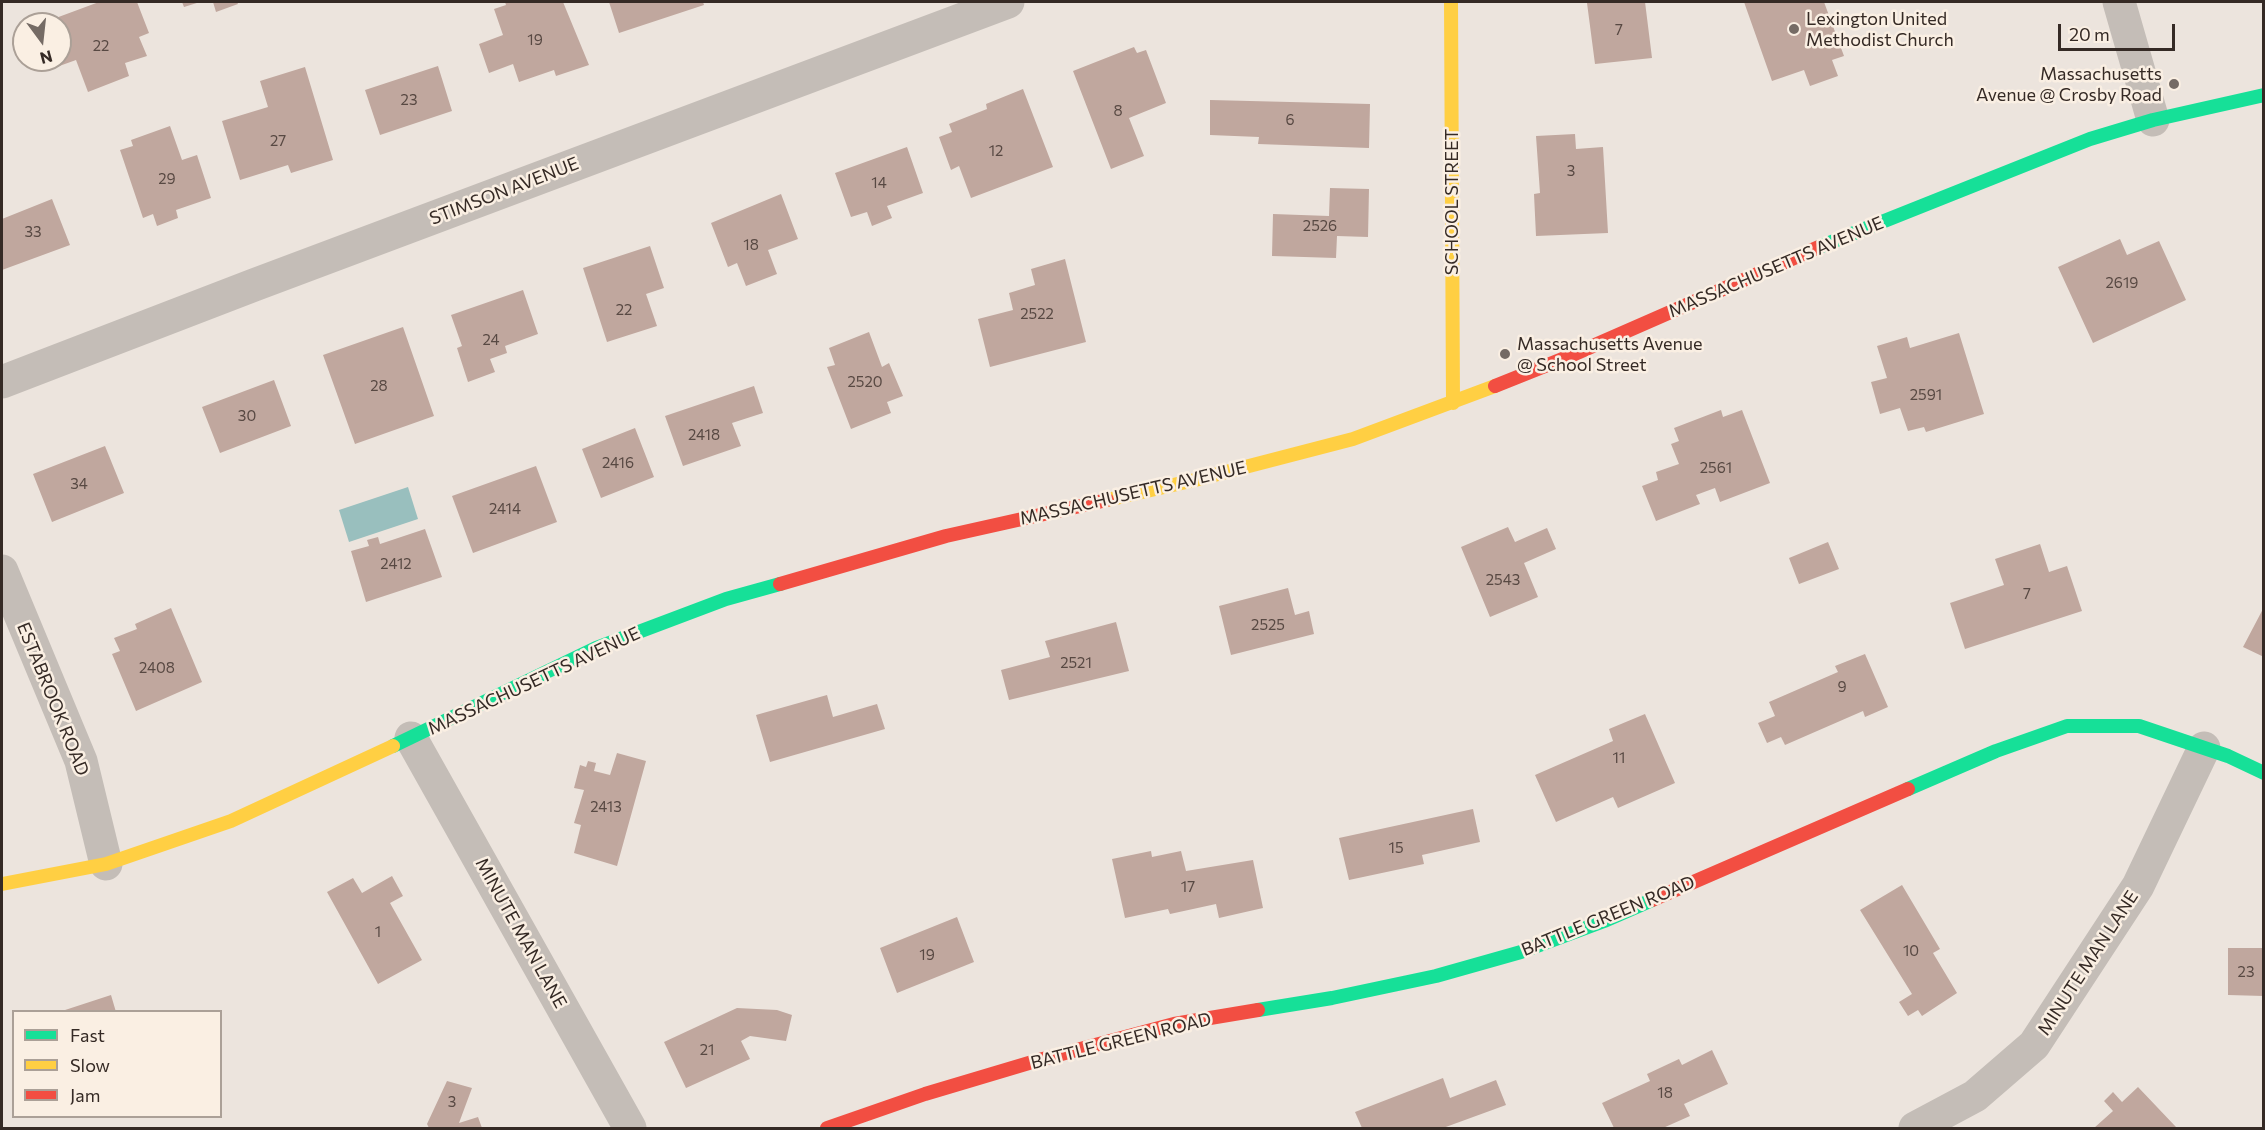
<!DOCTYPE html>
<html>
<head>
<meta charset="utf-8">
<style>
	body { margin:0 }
	#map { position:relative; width:2265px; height:1130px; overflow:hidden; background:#ece4dd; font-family:Commissioner,sans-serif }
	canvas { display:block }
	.frame { position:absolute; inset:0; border:3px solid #352a25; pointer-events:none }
	.legend { position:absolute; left:12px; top:1010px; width:210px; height:108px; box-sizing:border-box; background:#faefe3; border:2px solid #aba097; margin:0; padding:8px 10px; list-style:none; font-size:18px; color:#352a25 }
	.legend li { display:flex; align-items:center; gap:12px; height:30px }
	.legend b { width:30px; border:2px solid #aba097 }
	.north { position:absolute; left:12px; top:12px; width:60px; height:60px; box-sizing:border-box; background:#faefe3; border:2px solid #aba097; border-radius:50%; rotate:165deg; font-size:16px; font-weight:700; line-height:24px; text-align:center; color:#352a25 }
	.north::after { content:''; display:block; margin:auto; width:21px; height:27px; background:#756b65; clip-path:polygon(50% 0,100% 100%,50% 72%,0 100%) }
	.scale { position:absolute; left:2058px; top:24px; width:117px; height:27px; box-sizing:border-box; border:3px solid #352a25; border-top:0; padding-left:8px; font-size:18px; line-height:21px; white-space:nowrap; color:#352a25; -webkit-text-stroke:4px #faefe3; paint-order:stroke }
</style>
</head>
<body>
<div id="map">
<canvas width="2265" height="1130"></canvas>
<div class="frame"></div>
<ul class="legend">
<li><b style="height:8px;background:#16e098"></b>Fast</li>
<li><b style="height:8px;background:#ffcf43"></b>Slow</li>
<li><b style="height:8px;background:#f24e42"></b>Jam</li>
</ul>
<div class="north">N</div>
<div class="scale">20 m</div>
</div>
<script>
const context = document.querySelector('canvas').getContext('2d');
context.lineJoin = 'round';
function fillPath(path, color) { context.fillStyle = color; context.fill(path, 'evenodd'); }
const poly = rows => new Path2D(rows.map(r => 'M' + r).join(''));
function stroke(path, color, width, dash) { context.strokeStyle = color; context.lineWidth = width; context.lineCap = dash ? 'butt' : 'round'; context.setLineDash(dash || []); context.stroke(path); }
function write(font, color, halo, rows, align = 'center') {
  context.font = font + ' Commissioner,sans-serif'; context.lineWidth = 5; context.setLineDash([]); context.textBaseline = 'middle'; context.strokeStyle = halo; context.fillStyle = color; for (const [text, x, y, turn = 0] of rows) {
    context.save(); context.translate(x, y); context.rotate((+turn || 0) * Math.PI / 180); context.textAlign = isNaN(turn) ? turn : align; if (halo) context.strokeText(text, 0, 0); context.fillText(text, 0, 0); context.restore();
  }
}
fillPath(poly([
	[408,487,418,519,349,542,339,510]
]), '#99bfbe');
fillPath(poly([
	[99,2,137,2,149,33,139,37,147,56,125,63,129,76,88,92,76,60,51,69,48,60,60,60,60,24,46,24,45,22],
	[182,2,200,2,184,7],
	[213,2,237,2,238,4,216,12],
	[505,2,563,2,589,65,556,76,554,70,519,82,513,64,489,73,479,44,503,35,494,9,506,5],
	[609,2,703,2,704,5,619,33],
	[1597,2,1645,2,1652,58,1595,64,1587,3],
	[1744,2,1824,2,1844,56,1832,60,1838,76,1810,86,1804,70,1772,81],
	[1134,47,1137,53,1146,50,1166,103,1129,118,1144,156,1111,169,1073,71],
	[438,66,452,111,380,135,365,90],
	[305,67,333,160,291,173,288,165,240,180,222,121,268,107,260,81],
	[1023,89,1053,167,971,198,959,166,951,170,939,137,952,132,949,124,987,109,986,104],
	[1210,100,1370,104,1369,148,1258,144,1259,137,1210,135],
	[170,126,182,160,197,155,211,198,176,210,178,218,157,226,153,214,143,218,120,150,133,146,131,140],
	[1575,134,1576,149,1603,147,1608,233,1536,236,1534,194,1540,193,1536,136],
	[907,147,923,193,887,206,892,218,872,226,867,212,851,217,835,173],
	[1330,188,1369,189,1368,237,1337,236,1336,258,1272,256,1273,214,1329,216],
	[781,194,798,239,768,250,777,274,746,286,737,263,728,267,711,223],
	[52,199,70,245,2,270,2,219],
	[2120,239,2127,255,2159,241,2186,300,2093,343,2058,267],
	[650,246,664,288,646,294,657,326,607,342,583,268],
	[1065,259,1086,342,990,367,978,319,1013,310,1009,293,1035,285,1031,269],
	[523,290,538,334,505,346,507,353,490,359,495,372,468,382,457,348,462,346,451,315],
	[403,327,434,416,355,444,323,355],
	[869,332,882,367,889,363,903,396,887,402,891,413,851,429,827,367,835,365,829,348],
	[1959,333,1984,414,1926,432,1924,427,1908,431,1900,408,1880,414,1871,382,1887,378,1877,346,1907,337,1910,348],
	[274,380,291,426,220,453,202,407],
	[754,386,763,413,732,423,741,446,683,466,665,416],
	[1721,410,1723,417,1742,410,1770,483,1720,502,1715,488,1696,495,1700,504,1656,521,1642,486,1658,480,1656,472,1679,464,1671,444,1679,441,1674,428],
	[635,428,654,477,601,498,582,449],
	[105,446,124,493,52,522,33,474],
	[536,466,557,522,473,553,452,496],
	[1508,527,1515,542,1547,528,1556,549,1524,563,1538,597,1490,617,1461,547],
	[425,529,442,577,366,602,351,551,369,546,367,540,378,537,380,544],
	[1828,542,1839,569,1799,584,1789,558],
	[2040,544,2049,572,2067,566,2082,611,1965,649,1950,603,2004,585,1995,559],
	[1288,588,1295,615,1309,611,1314,634,1231,655,1219,606],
	[2264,607,2264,657,2243,647],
	[171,608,202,682,136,711,112,654,120,651,114,638,137,629,135,624],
	[1116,622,1129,671,1009,700,1001,670,1050,657,1045,641],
	[1865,654,1888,707,1865,717,1863,711,1785,745,1781,737,1767,743,1758,723,1775,716,1769,702,1838,672,1835,666],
	[827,695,833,717,877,704,885,729,770,762,756,715],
	[1645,714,1675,783,1618,808,1613,797,1556,822,1535,775,1613,741,1609,729],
	[617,753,646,761,617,866,574,853,581,825,574,823,584,790,574,788,580,765,586,767,588,761,596,763,594,771,610,775],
	[1473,809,1480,842,1422,855,1424,864,1349,880,1339,838],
	[1151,851,1152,857,1181,851,1186,871,1253,860,1263,908,1219,918,1216,904,1170,914,1168,909,1125,918,1112,859],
	[392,876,403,896,390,903,422,960,378,984,327,892,353,878,362,893],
	[1902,885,1940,949,1933,953,1957,993,1922,1016,1918,1010,1908,1016,1899,1002,1912,994,1860,910],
	[957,917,974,962,897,993,880,948],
	[2228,948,2264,948,2264,996,2228,995],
	[111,995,116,1012,62,1012,62,1011],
	[737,1008,777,1010,792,1015,786,1041,750,1036,741,1041,750,1059,686,1088,664,1042],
	[1712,1050,1728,1084,1684,1104,1690,1116,1663,1128,1614,1128,1602,1103,1650,1081,1647,1074,1679,1059,1682,1065],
	[1443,1078,1450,1098,1496,1080,1506,1105,1443,1128,1362,1128,1355,1112],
	[447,1081,472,1088,459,1123,478,1117,482,1128,429,1128,427,1124],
	[2138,1087,2176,1127,2094,1128,2113,1111,2104,1101,2113,1092,2122,1102]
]), '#c0a79e');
stroke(poly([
	[2119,2,2153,120],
	[2,382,254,285,1008,2],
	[2,571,81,761,106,864],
	[411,738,630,1128],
	[1915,1128,1975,1096,2034,1045,2138,886,2204,748]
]), '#c4bdb7', 33);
stroke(poly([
	[1819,247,2090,139,2153,120,2264,95],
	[393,746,596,648,726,599,780,584],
	[1908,789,1996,751,2067,726,2139,726,2228,756,2264,773],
	[1258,1010,1332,998,1436,976,1521,952,1604,921,1652,900]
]), '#16e098', 14);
stroke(poly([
	[1451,2,1453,403],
	[1107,500,1195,480,1353,439,1495,386],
	[2,884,106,864,231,821,393,746]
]), '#ffcf43', 14);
stroke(poly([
	[1495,386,1570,356,1819,247],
	[780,584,946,536,1107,500],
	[1652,900,1908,789],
	[827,1128,925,1094,1039,1060,1174,1024,1258,1010]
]), '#f24e42', 14);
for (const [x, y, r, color] of [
	[1794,29,6,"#756b65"],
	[2174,84,6,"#756b65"],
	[1505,354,6,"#756b65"]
]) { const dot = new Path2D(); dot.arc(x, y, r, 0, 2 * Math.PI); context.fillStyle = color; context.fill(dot); stroke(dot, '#faefe3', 2); }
write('15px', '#584943', null, [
	["7",1619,30],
	["19",535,40],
	["22",101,46],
	["23",409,100],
	["8",1118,111],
	["6",1290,120],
	["27",278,141],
	["12",996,151],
	["3",1571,171],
	["29",167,179],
	["14",879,183],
	["2526",1320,226],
	["33",33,232],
	["18",751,245],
	["2619",2122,283],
	["22",624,310],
	["2522",1037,314],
	["24",491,340],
	["2520",865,382],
	["28",379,386],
	["2591",1926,395],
	["30",247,416],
	["2418",704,435],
	["2416",618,463],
	["2561",1716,468],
	["34",79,484],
	["2414",505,509],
	["2412",396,564],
	["2543",1503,580],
	["7",2027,594],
	["2525",1268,625],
	["2521",1076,663],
	["2408",157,668],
	["9",1842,687],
	["11",1619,758],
	["2413",606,807],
	["15",1396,848],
	["17",1188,887],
	["1",378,932],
	["10",1911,951],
	["19",927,955],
	["23",2246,972],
	["21",707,1050],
	["18",1665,1093],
	["3",452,1102]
]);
write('18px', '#352a25', '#faefe3', [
	["Lexington United",1806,19],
	["Methodist Church",1806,40],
	["Massachusetts",2162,74,"right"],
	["Avenue @ Crosby Road",2162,95,"right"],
	["Massachusetts Avenue",1517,344],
	["@ School Street",1517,365]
], 'left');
write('18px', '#352a25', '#faefe3', [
	["STIMSON AVENUE",504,191,-21],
	["SCHOOL STREET",1452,202,-90],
	["MASSACHUSETTS AVENUE",1776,267,-23],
	["MASSACHUSETTS AVENUE",1133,493,-13],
	["MASSACHUSETTS AVENUE",534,681,-25],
	["ESTABROOK ROAD",53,699,68],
	["BATTLE GREEN ROAD",1608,916,-22],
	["MINUTE MAN LANE",521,933,61],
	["MINUTE MAN LANE",2088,963,-57],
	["BATTLE GREEN ROAD",1121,1041,-14]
]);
</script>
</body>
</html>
